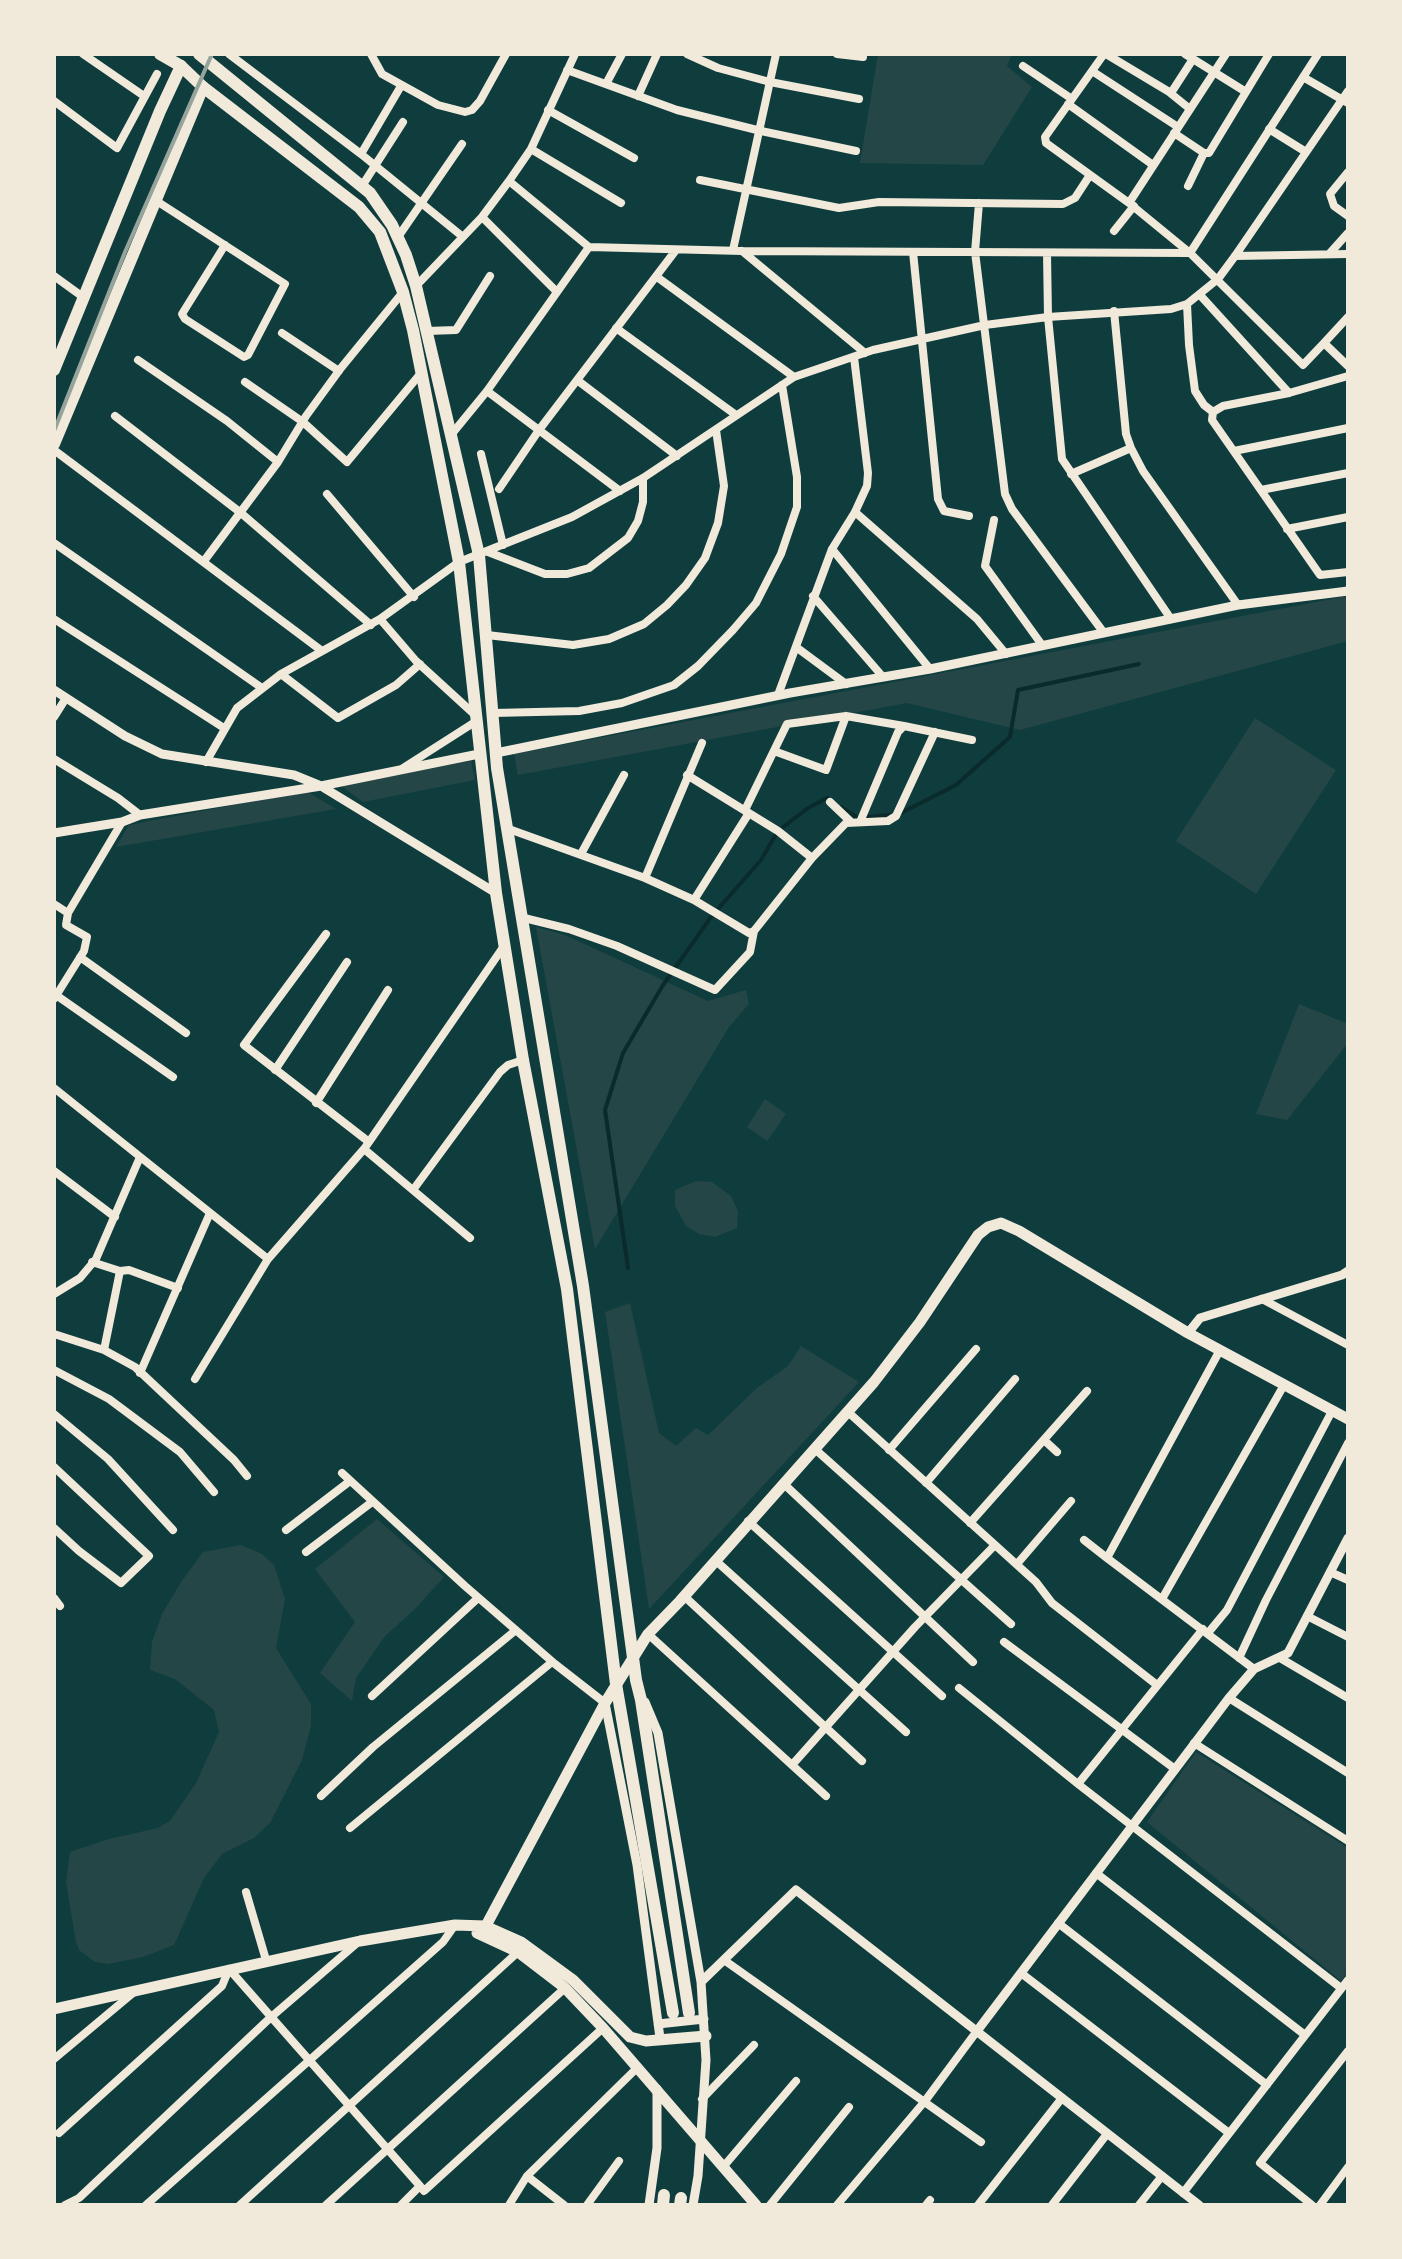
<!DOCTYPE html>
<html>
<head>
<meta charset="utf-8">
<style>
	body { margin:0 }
	#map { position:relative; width:1402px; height:2259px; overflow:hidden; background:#0f3d3e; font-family:Ubuntu,sans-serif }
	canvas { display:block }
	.frame { position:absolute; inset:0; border:56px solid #f1e9da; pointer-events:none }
</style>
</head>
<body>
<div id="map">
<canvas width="1402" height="2259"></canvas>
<div class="frame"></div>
</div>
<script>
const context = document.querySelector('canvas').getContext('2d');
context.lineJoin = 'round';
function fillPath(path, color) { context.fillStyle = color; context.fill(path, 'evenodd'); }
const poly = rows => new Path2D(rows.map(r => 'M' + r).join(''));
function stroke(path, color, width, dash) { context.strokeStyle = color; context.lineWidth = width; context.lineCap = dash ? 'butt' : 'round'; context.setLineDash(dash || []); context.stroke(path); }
fillPath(poly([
	[878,54,1012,54,1007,66,1032,87,983,165,860,163],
	[1348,596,1348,641,1020,730,907,703,518,775,514,754],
	[1255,718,1336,770,1256,894,1176,841],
	[471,761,475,780,363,802,340,785],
	[306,791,336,809,116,847,129,825],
	[536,927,565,935,708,1001,746,990,749,1004,729,1027,595,1249],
	[1299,1004,1348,1024,1348,1043,1287,1120,1256,1114],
	[765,1099,786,1114,767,1141,747,1127],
	[696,1181,712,1182,731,1196,738,1211,737,1228,715,1237,699,1234,686,1226,675,1206,675,1190],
	[630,1303,659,1433,676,1446,696,1428,708,1435,757,1388,788,1366,801,1346,859,1382,649,1609,605,1312],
	[377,1519,444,1577,415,1609,385,1636,356,1678,352,1701,320,1673,355,1622,315,1569],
	[241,1545,262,1554,274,1565,285,1599,276,1648,311,1704,311,1726,302,1760,270,1823,254,1838,222,1854,204,1878,174,1945,143,1957,108,1964,95,1962,79,1950,76,1942,66,1882,70,1852,109,1839,158,1828,170,1821,196,1783,219,1732,214,1710,175,1679,150,1670,152,1642,162,1614,181,1582,203,1552],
	[1196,1752,1348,1848,1348,1972,1341,1981,1147,1822]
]), '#244646');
stroke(poly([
	[841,807,858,818,899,814,956,785,1010,737,1018,690,1139,664],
	[628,1268,605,1110,623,1053,663,985,711,917,761,860,778,831,808,808,827,798,830,800]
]), '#0a2a2b', 4);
stroke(poly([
	[83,54,144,96],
	[229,54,361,154,463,237],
	[371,54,382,74,438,105,465,112,472,110,480,101,506,54],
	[687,54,718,68,770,82,859,99],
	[837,54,863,57],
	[1104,54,1045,137,1046,143,1129,203,1190,253,1303,365,1324,343,1348,366],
	[1106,54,1171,93,1193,59],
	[1185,54,1246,92],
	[1023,66,1072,99],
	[567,70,677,110,761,131,856,151],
	[1092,71,1178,127],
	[1303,77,1348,103],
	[606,84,622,54],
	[1169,92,1190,109],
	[638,96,657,54],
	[54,101,117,148,157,74],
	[1068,104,1153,165],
	[548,110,634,158],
	[1269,129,1306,152],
	[1174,133,1204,153,1209,153,1269,54],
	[531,149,621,203],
	[361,154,401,86],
	[1348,172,1330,194,1334,206,1348,216],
	[700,180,839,208,879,202,1063,204,1075,198,1090,175],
	[509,181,589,247,742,251,1190,253,1318,54],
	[362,186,403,122],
	[1188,186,1204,153],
	[155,200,285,284,248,355,244,357,185,319,182,314,225,245],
	[979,203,975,252,1005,494,1012,509,1104,633],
	[1129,203,1226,54],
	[482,217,557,292],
	[1114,231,1134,206],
	[398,237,462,144],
	[733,250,776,54],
	[742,251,865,353],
	[913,252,938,499,944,511,969,516],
	[1047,253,1048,317,1062,459,1171,619],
	[1330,253,1348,233],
	[1235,256,1348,254],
	[54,276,83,297],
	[657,277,794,377],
	[416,286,482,217,509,181,531,149,575,54],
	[1200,295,1289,393],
	[1187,304,1189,345,1195,391,1204,405,1213,412],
	[1114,311,1126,434,1131,448,1143,471,1238,605],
	[616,328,736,415],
	[427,331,456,330,490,276],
	[282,333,339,371],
	[1324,343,1348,317],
	[138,360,227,421,278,462],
	[1348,376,1289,393,1223,406,1213,412,1212,420,1320,575,1348,572],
	[577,380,677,456],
	[245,382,303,422,347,462,421,373],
	[487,391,620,491],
	[115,416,241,513,371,625],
	[451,435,487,391,589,247],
	[54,450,322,651],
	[1234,451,1348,428],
	[481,454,503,545],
	[1071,474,1131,448],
	[499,489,539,430,676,250],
	[1261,490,1348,473],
	[327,494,414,597],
	[855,512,977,619,1006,654],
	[994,520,985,566,1042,645],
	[1287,529,1348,517],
	[54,543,262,688],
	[832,549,930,669],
	[488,552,545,574,567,574,589,568,628,538,638,521,643,502,643,478],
	[204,561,278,462,306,416,341,368,403,292],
	[813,596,883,677],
	[54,619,224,728],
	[380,619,416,661,474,714],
	[487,635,573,645,609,639,644,624,667,605,686,585,705,558,718,523,724,486,716,430],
	[796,647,846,684],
	[281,674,338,718,396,685,420,664],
	[778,695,832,549,855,512,867,486,868,473,854,357],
	[493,713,579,711,622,703,674,685,698,666,733,630,756,603,781,554,797,507,797,477,782,385],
	[54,717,66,698],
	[774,751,826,770,846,716],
	[54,759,118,798,140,815],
	[206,762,237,708,281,674,380,619,459,562,572,517,643,478,794,377,873,350,985,325,1048,317,1171,309,1187,304,1218,279,1235,256,1348,91],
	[403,768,475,722],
	[687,775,778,831,812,858],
	[830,802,850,821],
	[745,810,787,724,846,716,904,726],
	[860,822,898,732,904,726,972,740],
	[506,828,645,878,694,900,749,933,754,931,812,858,846,823,888,821,896,816,935,732],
	[581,854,624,775],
	[645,878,702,743],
	[694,900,749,813],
	[54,904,68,913],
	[520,917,569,929,617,946,715,990,750,952,754,931],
	[326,934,244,1045,369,1142,364,1149,470,1238],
	[80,957,186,1033],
	[56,995,173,1077],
	[54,999,84,951,87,937,66,925,68,913,122,822],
	[275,1070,347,962],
	[54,1088,268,1259],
	[316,1103,388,990],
	[369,1142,504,946],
	[54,1171,115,1217],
	[413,1190,500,1072,508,1065,523,1060],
	[92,1262,120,1271],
	[54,1294,80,1278,96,1259,140,1157],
	[1262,1299,1348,1345],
	[54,1334,104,1350,135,1367,234,1460,247,1476],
	[104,1350,120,1271,129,1270,178,1288],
	[1220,1350,1107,1558,1254,1669],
	[54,1370,109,1399,180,1452,214,1492],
	[140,1373,210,1213],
	[195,1379,268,1259,364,1149],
	[848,1412,1036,1582,1052,1603,1157,1685],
	[54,1414,108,1459,173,1530],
	[1044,1440,1057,1452],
	[816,1450,1011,1624],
	[889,1450,976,1349],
	[54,1467,149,1556,121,1583,79,1551,54,1528],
	[342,1473,465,1586,555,1664,605,1703],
	[926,1483,1015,1379],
	[784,1484,973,1662],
	[748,1521,942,1696],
	[970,1523,1087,1391],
	[286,1530,350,1481],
	[1084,1540,1107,1558],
	[306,1552,372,1502],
	[715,1560,906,1732],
	[1017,1564,1071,1501],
	[1330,1572,1348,1580],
	[684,1596,862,1761],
	[54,1598,60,1606],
	[1162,1599,1284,1385],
	[1307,1616,1348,1637],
	[1208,1633,1227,1610,1332,1411],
	[648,1634,826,1796],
	[1004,1642,1175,1769],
	[1239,1658,1266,1600,1348,1443],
	[1280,1658,1348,1698],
	[959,1688,1078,1784,1341,1988],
	[372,1696,478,1598],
	[1229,1698,1348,1773],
	[1194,1743,1348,1841],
	[792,1765,915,1627,995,1545],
	[1078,1784,1203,1629],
	[321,1796,373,1747,516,1630],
	[350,1828,552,1662],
	[1096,1873,1305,2035],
	[246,1892,266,1960],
	[1058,1923,1267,2085],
	[724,1960,981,2142],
	[1021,1973,1229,2133],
	[54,2059,133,1993],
	[702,2099,754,2045],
	[59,2133,222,1986,229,1969,420,2186],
	[724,2166,796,2081],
	[527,2176,564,2205],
	[1183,2193,1348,1980],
	[65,2205,79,2198,270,2018,356,1944],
	[146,2205,443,1942,455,1925],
	[240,2205,518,1952],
	[326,2205,565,1988],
	[401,2205,420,2186,424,2191,603,2028],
	[509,2205,527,2176,638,2067],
	[587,2205,619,2161],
	[770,2205,849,2107],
	[837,2205,925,2101,977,2031],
	[926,2205,930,2200],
	[978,2205,1062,2098],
	[1052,2205,1107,2134],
	[1139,2205,1162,2176],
	[1312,2205,1260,2163,1348,2051],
	[1320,2205,1348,2167]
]), '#f1e9da', 8);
stroke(poly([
	[54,690,125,736,162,754,294,775,321,786,496,893],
	[496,753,790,693,930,669,1238,605,1348,591],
	[54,833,122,822,140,815,321,786,479,754],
	[1188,1333,1200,1318,1342,1275,1348,1271],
	[645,1702,658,1733,701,1982,706,2060,698,2176,693,2205],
	[605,1703,637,1865,660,2038],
	[701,1982,796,1890,1199,2205],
	[658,2024,704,2019],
	[977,2031,1229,1698,1254,1669,1288,1653,1348,1538],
	[649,2205,657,2148,657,2089]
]), '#f1e9da', 9);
stroke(poly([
	[477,1933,518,1952,565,1988,603,2028,756,2205],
	[481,1935,605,1703,648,1634,680,1601,874,1382,920,1322,978,1235,988,1227,1001,1223,1019,1231,1188,1333,1348,1419],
	[54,2009,360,1941,455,1925,485,1926,521,1942,573,1980,630,2037,646,2041,706,2036]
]), '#f1e9da', 11);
stroke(poly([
	[54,370,160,111,181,66],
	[54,444,203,87]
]), '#f1e9da', 12);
stroke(poly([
	[160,54,181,66,203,87,359,207,380,232,403,292,413,330,459,562,496,893,523,1060,567,1289,616,1684,673,2013],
	[199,54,370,193,392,225,406,255,416,286,479,555,497,768,583,1286,636,1680,641,1700,689,2013],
	[663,2205,664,2195],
	[680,2205,681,2198]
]), '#f1e9da', 12);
stroke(poly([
	[54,431,125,252,212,54]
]), '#97a49c', 4);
</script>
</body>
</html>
